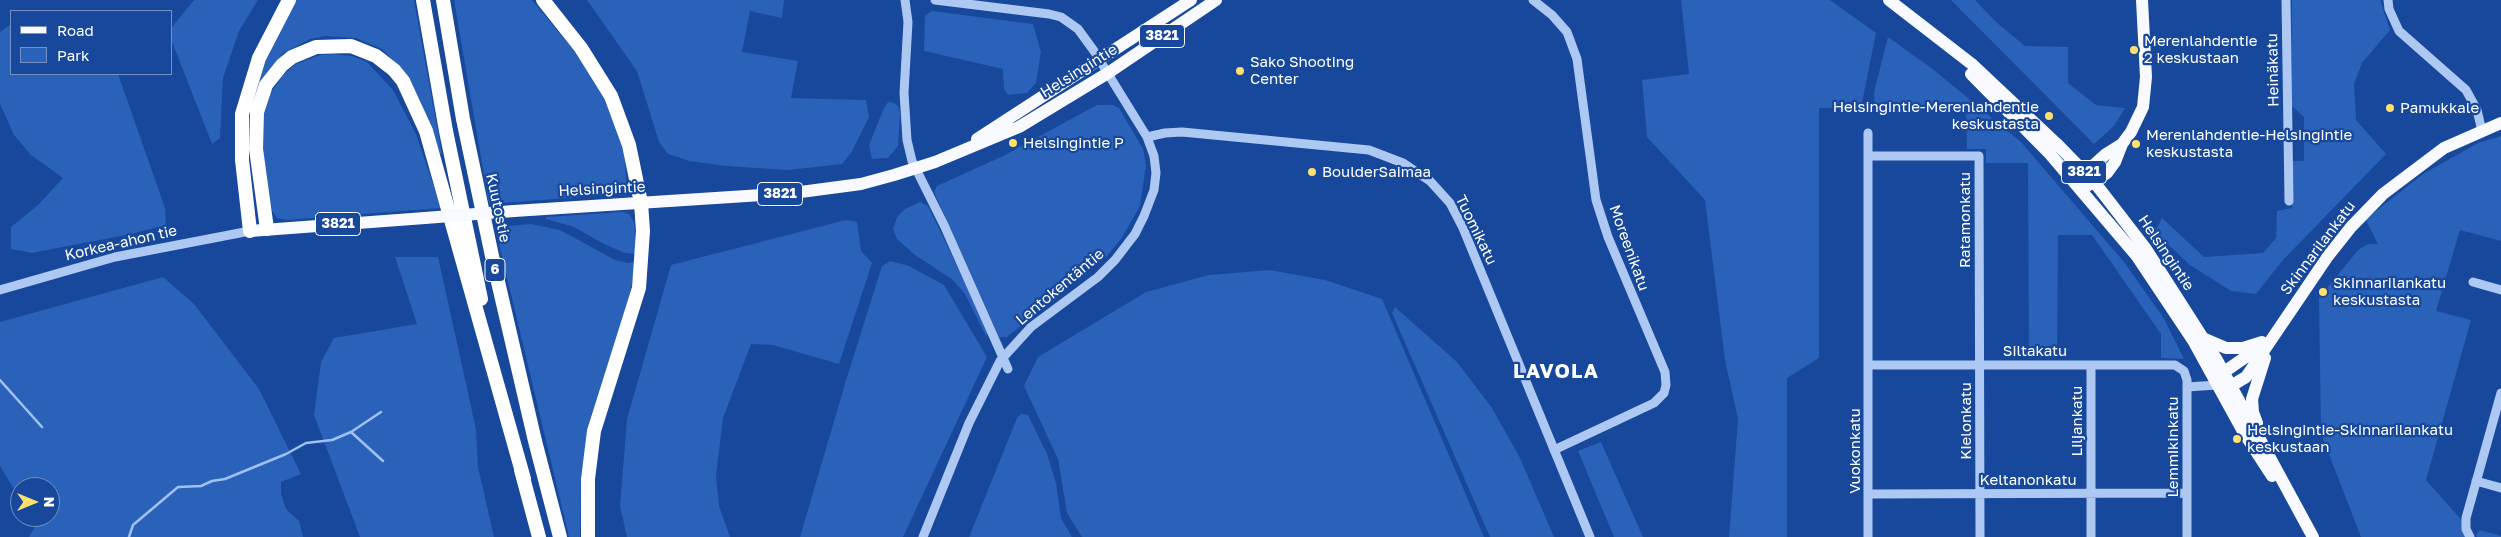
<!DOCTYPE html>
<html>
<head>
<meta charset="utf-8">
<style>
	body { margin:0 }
	#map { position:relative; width:2501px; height:537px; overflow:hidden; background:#17489b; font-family:"Golos Text",sans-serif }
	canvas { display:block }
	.legend { position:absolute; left:10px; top:10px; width:162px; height:65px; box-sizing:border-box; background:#17489b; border:1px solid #7491c3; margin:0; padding:6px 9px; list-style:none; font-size:15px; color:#fff }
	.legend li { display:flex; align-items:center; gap:10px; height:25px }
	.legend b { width:25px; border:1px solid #7491c3 }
	.north { position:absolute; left:10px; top:477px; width:50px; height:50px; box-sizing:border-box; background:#17489b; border:1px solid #7491c3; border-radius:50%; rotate:90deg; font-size:14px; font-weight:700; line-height:20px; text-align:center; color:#fff }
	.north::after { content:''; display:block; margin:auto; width:18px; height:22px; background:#ffdf6e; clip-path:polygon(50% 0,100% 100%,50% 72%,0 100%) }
</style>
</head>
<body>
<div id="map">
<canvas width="2501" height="537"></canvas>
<ul class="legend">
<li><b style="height:6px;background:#f8faff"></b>Road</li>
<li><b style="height:14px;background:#2a61b9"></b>Park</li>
</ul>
<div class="north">N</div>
</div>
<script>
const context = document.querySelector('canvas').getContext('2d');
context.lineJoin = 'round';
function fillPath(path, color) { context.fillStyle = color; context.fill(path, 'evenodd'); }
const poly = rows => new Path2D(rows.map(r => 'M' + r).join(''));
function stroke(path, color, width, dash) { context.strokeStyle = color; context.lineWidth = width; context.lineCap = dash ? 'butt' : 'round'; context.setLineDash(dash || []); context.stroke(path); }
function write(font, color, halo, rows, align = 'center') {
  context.font = font + ' "Golos Text",sans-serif'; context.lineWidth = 4.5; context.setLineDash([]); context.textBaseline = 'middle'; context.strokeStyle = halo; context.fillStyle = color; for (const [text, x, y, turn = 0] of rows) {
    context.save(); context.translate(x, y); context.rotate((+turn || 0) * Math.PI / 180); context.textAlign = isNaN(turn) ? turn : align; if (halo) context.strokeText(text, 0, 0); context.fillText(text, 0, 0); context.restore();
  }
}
fillPath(poly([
	[194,0,258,0,239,31,223,78,220,138,212,144,171,39,172,27],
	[295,0,414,0,442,154,438,154,422,105,406,73,382,49,356,38,325,36,310,39,282,54,258,86,253,101,260,67],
	[454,0,532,0,575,52,604,96,616,125,624,155,627,185,619,194,489,204],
	[587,0,784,0,782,18,750,11,742,52,798,61,791,98,866,100,869,117,851,153,842,164,788,170,726,166,690,161,668,154,659,142,637,71],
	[1681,0,1830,0,1876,33,1861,108,1819,108,1819,358,1787,378,1787,537,1729,537,1738,419,1725,360,1705,200,1647,137,1642,80,1689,74],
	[1951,0,1975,0,1996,22,2025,46,2068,47,2068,83,2096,105,2125,108,2114,126,2094,144],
	[2292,0,2380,0,2390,30,2362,63,2354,84,2356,120,2386,154,2283,260,2256,294,2231,291,2190,265,2155,232,2162,218,2204,257,2263,253,2276,238,2277,211,2292,208,2292,161,2304,161,2304,117,2291,105],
	[932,11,1033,24,1041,52,1036,83,1027,93,1008,95,1004,89,1003,69,924,51,925,16],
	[11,24,11,74,118,74,165,208,166,225,131,234,32,253,11,249,11,227,38,205,63,178,31,155,14,135,0,104,0,32],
	[1888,37,1934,70,2021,142,2124,262,2163,317,2184,359,2161,358,2161,334,2092,235,2058,235,2057,358,2029,358,2028,163,1986,163,1986,149,1967,149,1966,107,1875,107,1874,92],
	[333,54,352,56,367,62,393,90,416,134,441,208,286,220,277,218,273,212,269,205,261,155,262,116,267,99,283,75,296,64,320,55],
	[888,102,894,103,898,106,900,114,898,146,888,158,872,159,869,145,883,110],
	[1097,105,1113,105,1119,108,1143,149,1146,165,1140,206,1121,239,1106,257,1007,337,999,337,934,192,937,186,1003,156],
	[2501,136,2501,241,2460,230,2436,311,2471,320,2426,480,2466,525,2470,537,2361,537,2321,434,2319,298,2358,250,2368,244,2378,244,2366,220,2376,211,2423,174,2478,143],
	[920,202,928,206,989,332,986,336,965,294,953,280,915,255,897,239,893,229,897,217,905,209],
	[623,212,629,214,634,222,637,254,625,253,602,243,574,227,546,219,546,217],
	[846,220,857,222,861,251,872,263,839,364,773,345,751,344,723,418,716,476,719,506,730,537,627,537,620,506,627,419,671,265],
	[531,224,560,230,615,260,628,263,636,262,629,298,590,419,581,476,580,537,569,537,495,227],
	[395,257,438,257,476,429,478,467,494,537,360,537,314,415,321,362,334,338,417,324],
	[890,261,909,266,944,285,987,357,903,537,800,537,847,377,882,266],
	[1270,270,1325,280,1382,299,1484,537,1082,537,1067,513,1058,459,1024,386,1038,357,1146,292,1209,275],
	[163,277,194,304,259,389,301,474,281,482,281,494,286,509,299,521,303,537,29,537,39,520,36,517,50,517,50,487,20,487,20,499,0,466,0,322],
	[1395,307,1457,362,1492,408,1520,458,1554,537,1490,537,1392,313],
	[1021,414,1028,415,1047,454,1056,483,1061,518,1072,537,969,537,1017,418],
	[1601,442,1643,537,1614,537,1578,451],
	[2480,530,2501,536,2501,537,2477,537,2476,535]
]), '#2a61b9');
stroke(poly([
	[0,380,42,427],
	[351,432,383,461],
	[129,537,133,525,178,487,201,486,212,481,225,479,286,454,306,443,332,440,351,432,381,412]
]), '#a0c1f5', 2.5);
stroke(poly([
	[905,0,908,22,904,93,907,140,912,161,944,225,1008,369],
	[1533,0,1552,15,1567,32,1577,59,1596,200,1608,237,1665,372,1666,385,1664,393,1654,403,1554,450],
	[2286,0,2289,201],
	[2388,0,2389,9,2399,31,2466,90,2477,110,2482,131],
	[1868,133,1868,537],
	[1147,137,1165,133,1182,132,1369,150,1403,163,1430,181,1450,203,1463,228,1590,537],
	[1868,156,1979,156,1980,537],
	[2473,282,2501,290],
	[0,290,115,257,250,231],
	[1868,365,2175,365,2184,371,2187,380,2187,537],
	[2091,365,2091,537],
	[2187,387,2217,385],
	[2476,481,2501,488],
	[1868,494,2187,493],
	[923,537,969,423,1000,361,1031,327,1098,277,1115,260,1135,234,1144,216,1154,190,1156,173,1154,156,1147,137,1094,51,1078,29,1061,17,1049,14,935,0],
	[2470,537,2466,529,2466,518,2501,393]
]), '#adc8f2', 9);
stroke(poly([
	[1889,0,1973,65,2057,144,2095,183,2146,249,2217,360,2313,537],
	[1971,74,2050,154,2136,255,2194,342,2244,433,2272,476],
	[977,139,1191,0],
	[2083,180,2085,173,2106,154,2122,144],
	[2087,186,2107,173,2115,162,2122,144,2131,132,2143,107,2146,77,2142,0],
	[514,211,793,193,861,184,894,175,935,162,1019,127,1108,73,1216,0],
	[250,231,425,218],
	[2205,339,2226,348,2243,348,2262,342],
	[2219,378,2224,372,2263,345],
	[2224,387,2231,386,2246,377,2328,256,2351,227,2383,194,2444,148,2501,123],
	[2257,423,2253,412,2252,399,2265,358]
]), '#f8faff', 12);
stroke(poly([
	[423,0,446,131,481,299],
	[443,0,463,119,492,256,535,441,560,537],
	[543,0,581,48,611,96,629,145,641,203,643,231,639,288,594,431,588,479,588,537],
	[267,229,256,149,257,112,266,85,282,65,292,57,316,47,351,46,376,56,394,70,403,81,426,131,524,479],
	[250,231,242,160,242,114,259,58,289,0],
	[521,470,539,537]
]), '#fff', 14);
stroke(poly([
	[425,218,514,211]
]), '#f8faff', 12);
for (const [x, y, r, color] of [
	[2134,50,5,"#ffdf6e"],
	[1240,71,5,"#ffdf6e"],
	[2390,108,5,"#ffdf6e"],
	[2049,116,5,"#ffdf6e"],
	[1013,143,5,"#ffdf6e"],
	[2136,144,5,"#ffdf6e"],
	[1312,172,5,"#ffdf6e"],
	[2323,292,5,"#ffdf6e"],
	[2237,439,5,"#ffdf6e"]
]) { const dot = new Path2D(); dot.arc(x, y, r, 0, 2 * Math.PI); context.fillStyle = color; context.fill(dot); stroke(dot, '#17489b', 2); }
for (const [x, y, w] of [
	[1162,36,45],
	[2084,172,45],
	[780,194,45],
	[338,224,45],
	[495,270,20]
]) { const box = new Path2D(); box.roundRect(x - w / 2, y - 11.5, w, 23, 4); context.fillStyle = '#17489b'; context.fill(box); stroke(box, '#fff', 1); }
write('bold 14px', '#fff', null, [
	["3821",1162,36],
	["3821",2084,172],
	["3821",780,194],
	["3821",338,224],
	["6",495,270]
]);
write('15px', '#fff', '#17489b', [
	["Merenlahdentie",2144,41],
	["2 keskustaan",2144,58],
	["Sako Shooting",1250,62],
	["Center",1250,79],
	["Helsingintie-Merenlahdentie",2039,107,"right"],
	["keskustasta",2039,124,"right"],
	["Pamukkale",2400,108],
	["Merenlahdentie-Helsingintie",2146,135],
	["keskustasta",2146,152],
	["Helsingintie P",1023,143],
	["BoulderSaimaa",1322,172],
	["Skinnarilankatu",2333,283],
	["keskustasta",2333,300],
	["Helsingintie-Skinnarilankatu",2247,430],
	["keskustaan",2247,447]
], 'left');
write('15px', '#fff', '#17489b', [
	["Heinäkatu",2273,70,-91],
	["Helsingintie",1079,71,-32],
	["Helsingintie",602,189,-3],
	["Kuutostie",498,208,78],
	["Ratamonkatu",1965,220,-90],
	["Tuomikatu",1476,230,64],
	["Korkea-ahon tie",121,243,-13],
	["Moreenikatu",1629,248,70],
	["Skinnarilankatu",2318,248,-53],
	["Helsingintie",2166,253,56],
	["Lentokentäntie",1060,287,-40],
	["Siltakatu",2035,351],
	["Kielonkatu",1966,421,-90],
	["Liljankatu",2077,421,-90],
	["Lemmikinkatu",2173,447,-90],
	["Vuokonkatu",1855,451,-90],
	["Keltanonkatu",2028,480]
]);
context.letterSpacing = '1px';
write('bold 20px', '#fff', '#17489b', [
	["LAVOLA",1556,372]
]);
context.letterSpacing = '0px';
</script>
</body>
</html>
